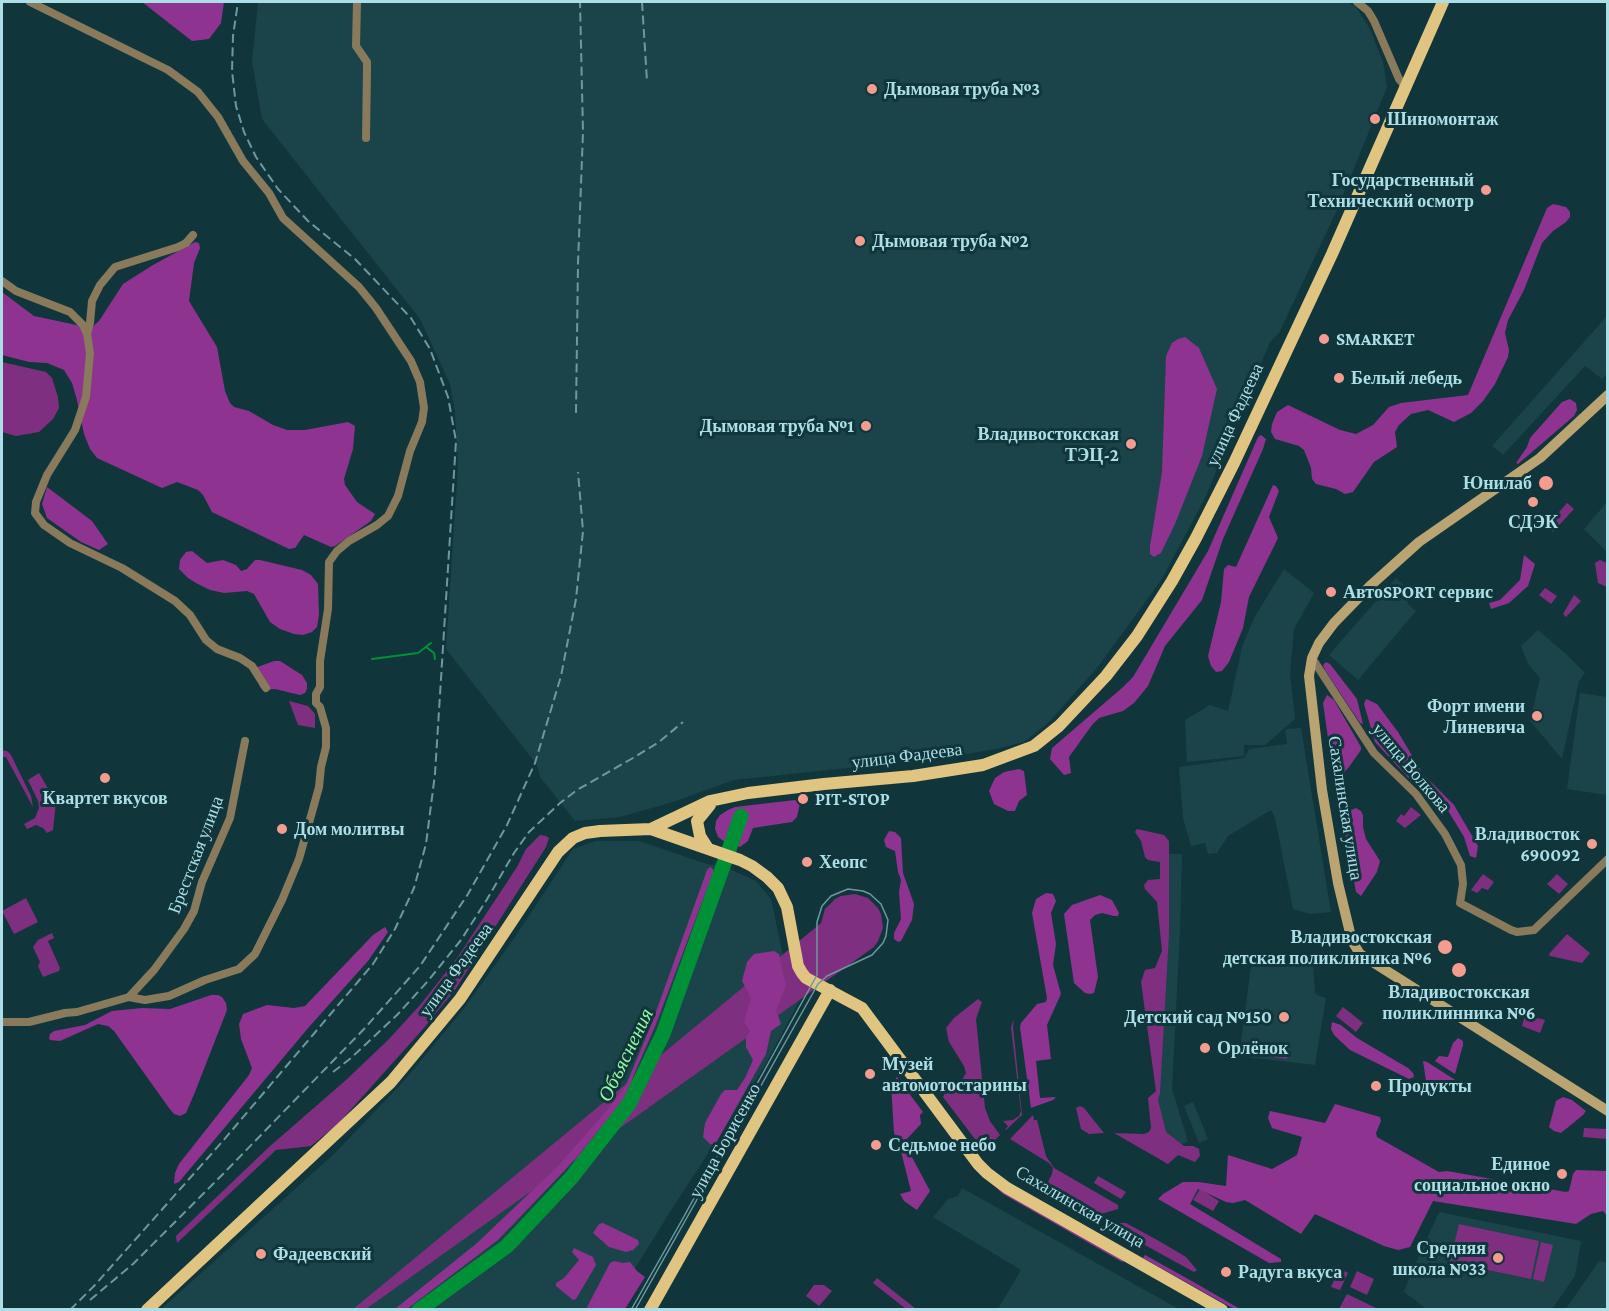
<!DOCTYPE html>
<html>
<head>
<meta charset="utf-8">
<style>
	body { margin:0 }
	#map { position:relative; width:1609px; height:1311px; overflow:hidden; background:#10363b; font-family:"Crimson Pro",serif }
	canvas { display:block }
	.frame { position:absolute; inset:0; border:3px solid #abdee6; pointer-events:none }
</style>
</head>
<body>
<div id="map">
<canvas width="1609" height="1311"></canvas>
<div class="frame"></div>
</div>
<script>
const context = document.querySelector('canvas').getContext('2d');
context.lineJoin = 'round';
function fillPath(path, color) { context.fillStyle = color; context.fill(path, 'evenodd'); }
const poly = rows => new Path2D(rows.map(r => 'M' + r).join(''));
function stroke(path, color, width, dash) { context.strokeStyle = color; context.lineWidth = width; context.lineCap = dash ? 'butt' : 'round'; context.setLineDash(dash || []); context.stroke(path); }
function write(font, color, halo, rows, align = 'center') {
  context.font = font + ' "Crimson Pro",serif'; context.lineWidth = 6; context.setLineDash([]); context.textBaseline = 'middle'; context.strokeStyle = halo; context.fillStyle = color; for (const [text, x, y, turn = 0] of rows) {
    context.save(); context.translate(x, y); context.rotate((+turn || 0) * Math.PI / 180); context.textAlign = isNaN(turn) ? turn : align; if (halo) context.strokeText(text, 0, 0); context.fillText(text, 0, 0); context.restore();
  }
}
fillPath(poly([
	[258,2,1347,2,1356,7,1370,29,1383,62,1387,87,1337,210,1279,333,1270,342,1206,496,1162,579,1097,668,1049,722,1024,742,996,749,942,758,734,780,673,802,620,817,575,821,540,777,537,765,446,649,458,466,455,412,450,384,420,319,262,119,252,62],
	[1607,316,1607,373,1602,379,1585,366,1503,455,1492,446],
	[1607,502,1607,552,1584,529],
	[1284,569,1314,593,1294,629,1290,674,1295,719,1265,745,1244,745,1244,756,1187,762,1185,720,1210,705,1228,711,1242,647,1254,618],
	[1396,578,1414,595,1407,603,1416,611,1358,680,1329,655],
	[1538,630,1566,654,1585,673,1579,681,1562,759,1530,721,1540,678,1528,664,1521,646],
	[1580,693,1607,697,1607,795,1567,789],
	[1301,728,1331,912,1310,914,1293,909,1275,818,1271,810,1228,836,1217,853,1208,854,1205,843,1191,846,1183,818,1179,767,1244,758,1249,749,1287,744,1285,729],
	[595,841,639,841,707,864,723,866,756,881,771,899,790,988,803,994,763,1069,668,1215,610,1309,160,1310,334,1154,403,1082,462,1011,515,937,573,849],
	[1167,854,1182,854,1180,931,1172,1089,1188,1142,1178,1146,1164,1130,1156,1100,1160,1048],
	[1252,959,1313,963,1315,992,1317,995,1326,998,1315,1065,1239,1056],
	[1193,1102,1208,1139,1199,1143,1184,1106],
	[962,1188,1179,1309,998,1309,1021,1270,933,1217,948,1199,958,1196],
	[1439,1212,1581,1241,1575,1276,1552,1309,1427,1309,1404,1292,1407,1283],
	[1599,1261,1607,1263,1607,1309,1565,1310]
]), '#1a4449');
fillPath(poly([
	[2,362,46,372,52,378,58,397,59,408,53,419,39,432,16,436,2,432],
	[1567,503,1574,509,1553,532,1546,527],
	[1600,560,1607,563,1607,587,1598,583,1595,563],
	[1545,588,1557,596,1551,604,1539,595],
	[1574,595,1581,601,1566,617,1563,614],
	[289,701,308,706,315,714,315,728,298,725],
	[2,750,7,751,11,755,31,796,33,807,6,757,2,757],
	[39,773,56,802,53,830,47,833,43,828,36,825,27,829,24,824,35,818,39,808,38,801,28,780],
	[1411,807,1421,815,1405,828,1396,821,1401,814,1404,816],
	[1137,829,1164,835,1169,841,1169,934,1160,1093,1158,1100,1166,1132,1184,1146,1193,1146,1199,1149,1200,1156,1195,1162,1178,1155,1168,1164,1114,1133,1144,1134,1149,1132,1151,1128,1148,1098,1156,1091,1141,982,1145,970,1155,968,1162,951,1157,902,1145,889,1144,885,1148,880,1160,879,1160,862,1148,860,1145,857,1141,841,1135,832],
	[540,835,546,836,549,838,546,847,455,990,423,1029,338,1124,311,1146,276,1150,177,1243,176,1236,179,1233,269,1147,346,1080,389,1039,421,1004,457,958,517,867,526,849],
	[1483,874,1494,882,1488,890,1482,888,1477,893,1471,890],
	[1557,874,1568,884,1559,894,1547,884],
	[855,894,868,898,878,908,881,914,883,928,878,941,874,947,366,1309,352,1310,821,923,825,909,835,899,841,896],
	[26,898,38,922,14,934,2,911],
	[52,933,54,938,48,941,60,968,59,971,43,977,38,966,40,962,33,947,38,940],
	[1567,934,1590,953,1582,963,1550,956,1549,954],
	[978,999,982,1002,976,1019,985,1108,990,1121,1000,1135,984,1151,943,1097,946,1090,962,1080,966,1073,964,1066,949,1042,946,1028,954,1018],
	[1343,1007,1363,1023,1356,1032,1336,1016],
	[1525,1015,1545,1020,1540,1033,1522,1026],
	[1014,1019,1013,1027,1022,1115,1006,1130,1005,1130,1008,1126,1003,1121,1013,1120,1019,1116,1021,1111,1011,1027],
	[1261,1043,1289,1047,1287,1059,1259,1055],
	[1080,1106,1084,1108,1104,1133,1089,1134,1081,1129,1076,1108],
	[1033,1115,1034,1120,1037,1120,1046,1156,1054,1168,1118,1205,1118,1209,1087,1218,1069,1208,1066,1202,1048,1192,1043,1192,1052,1174,1053,1168,1049,1163,1010,1139],
	[1584,1128,1607,1129,1607,1139,1583,1137],
	[1098,1176,1126,1192,1121,1199,1094,1183],
	[1200,1189,1219,1201,1213,1211,1193,1200],
	[1114,1223,1126,1223,1159,1241,1186,1257,1197,1270,1194,1272,1143,1244,1143,1240,1136,1235,1129,1236,1109,1225],
	[1459,1224,1539,1241,1531,1279,1450,1262],
	[1541,1242,1553,1245,1544,1282,1533,1279],
	[1333,1266,1348,1273,1340,1290,1331,1287,1336,1276,1330,1273],
	[1357,1271,1374,1279,1367,1295,1350,1287],
	[877,1278,916,1309,906,1309,873,1283],
	[814,1285,824,1285,832,1291,819,1306,806,1296],
	[1347,1294,1378,1309,1339,1309]
]), '#7f2f7f');
fillPath(poly([
	[142,2,224,2,221,23,209,39,192,41],
	[1553,204,1566,207,1570,212,1570,217,1566,222,1553,231,1542,243,1524,290,1508,320,1505,333,1509,350,1508,357,1495,384,1483,401,1471,413,1454,422,1428,410,1411,414,1399,425,1395,432,1397,447,1374,462,1353,492,1345,494,1336,489,1316,484,1312,479,1311,468,1304,450,1299,446,1275,439,1271,432,1272,424,1277,412,1288,405,1340,430,1356,434,1373,425,1389,407,1401,403,1468,395,1547,208],
	[195,242,199,243,200,248,194,263,189,301,217,347,225,391,230,403,234,407,249,411,273,425,287,430,305,430,348,422,355,426,353,449,344,479,345,485,357,502,375,514,371,521,335,546,331,547,304,535,295,548,289,549,212,512,203,495,198,490,177,482,162,488,97,458,90,449,84,434,77,400,72,383,64,370,47,363,29,362,2,355,2,292,34,316,91,328,99,321,123,284,153,265],
	[1185,337,1199,348,1217,389,1202,456,1175,524,1161,553,1154,557,1150,554,1150,546,1162,472,1166,356,1172,343,1178,339],
	[1570,399,1576,403,1577,410,1574,416,1518,464,1516,463,1527,447,1530,438,1562,402],
	[1261,435,1266,439,1263,449,1223,539,1202,600,1165,646,1148,686,1134,703,1123,711,1099,718,1092,725,1069,757,1071,773,1064,775,1050,759,1052,748,1122,688,1133,677,1208,551,1258,437],
	[1273,485,1276,486,1279,491,1269,517,1278,538,1249,597,1243,628,1229,662,1222,671,1216,672,1211,666,1208,656,1221,602,1224,569,1228,565,1236,567],
	[47,487,92,521,108,544,99,550,81,542,47,518,42,504],
	[192,551,207,563,223,560,236,565,241,571,247,569,255,560,260,560,302,570,311,575,318,584,319,615,317,627,312,632,303,635,294,634,280,629,270,622,254,594,247,591,224,593,210,590,196,583,188,578,179,569,180,560,186,552],
	[1524,555,1535,564,1528,586,1509,603,1491,609,1489,603,1500,600,1520,580],
	[274,661,280,661,302,675,307,683,307,689,305,693,300,695,275,689,263,690,260,687,255,668],
	[1326,662,1330,664,1357,699,1363,724,1360,723,1325,670,1323,665],
	[1327,695,1334,700,1361,747,1361,750,1349,767,1338,779,1334,775,1332,766,1323,703],
	[1366,699,1377,704,1398,732,1423,774,1454,805,1478,846,1476,858,1470,856,1464,837,1444,804,1434,803,1427,798,1375,742,1364,704],
	[1019,769,1024,771,1027,795,1019,801,1015,811,1008,811,994,804,989,791,995,778,1004,772],
	[795,800,800,803,797,817,792,822,753,828,748,841,740,847,725,842,718,837,715,829,716,821,720,815,728,810,735,807],
	[1356,808,1361,811,1363,815,1363,827,1366,839,1380,861,1377,872,1361,896,1356,892,1343,825,1347,812],
	[889,831,895,832,901,838,903,873,914,904,912,920,901,941,898,942,894,939,894,933,901,919,899,892,901,880,898,872,895,851,886,847,884,840],
	[710,867,713,869,713,873,656,1024,623,1100,567,1168,498,1240,407,1309,395,1309,477,1243,558,1166,608,1109,626,1085,653,1020,707,870],
	[1046,893,1053,894,1056,901,1051,913,1056,944,1053,965,1061,994,1047,1025,1051,1059,1036,1061,1040,1098,1056,1097,1053,1100,1031,1108,1020,1027,1021,1023,1037,1004,1046,1002,1047,998,1032,913,1036,899],
	[1100,895,1112,900,1119,913,1118,916,1114,916,1102,913,1095,915,1090,920,1098,977,1094,993,1090,994,1085,993,1074,983,1064,914,1072,905],
	[385,927,388,932,368,961,309,1027,179,1182,174,1184,175,1173,179,1164,249,1075,252,1068,241,1039,239,1024,243,1014,267,1005,294,1008,305,1006,373,935],
	[774,951,779,954,786,987,776,1010,781,1024,771,1031,766,1054,716,1143,714,1145,710,1144,703,1137,705,1123,721,1094,725,1090,737,1090,745,1078,753,1060,746,1047,746,1038,750,1031,744,1022,751,998,742,981,747,962,754,954],
	[211,995,218,995,222,997,226,1003,227,1010,195,1092,186,1113,180,1116,174,1114,169,1108,114,1031,108,1026,98,1024,60,1041,50,1040,49,1038,50,1034,54,1031,85,1025,112,1011,142,1008,170,1009],
	[1332,1022,1341,1025,1357,1038,1408,1068,1413,1073,1414,1077,1409,1079,1350,1050,1334,1035,1331,1029],
	[1458,1038,1463,1041,1463,1045,1455,1074,1435,1061,1439,1056,1448,1057,1453,1043],
	[1423,1061,1427,1062,1457,1081,1464,1091,1462,1095,1426,1081],
	[897,1077,923,1112,920,1115,921,1124,904,1142,930,1191,917,1210,904,1201,900,1194,911,1191,898,1140,894,1133,891,1084],
	[1563,1097,1572,1100,1586,1111,1583,1115,1561,1133,1554,1131,1549,1127,1556,1101],
	[1335,1104,1380,1117,1381,1121,1376,1133,1377,1137,1439,1172,1447,1171,1566,1192,1569,1191,1573,1174,1576,1170,1607,1171,1607,1216,1603,1211,1591,1214,1576,1224,1433,1201,1410,1247,1398,1250,1384,1246,1315,1214,1301,1234,1245,1200,1233,1203,1226,1202,1198,1189,1190,1204,1281,1259,1281,1262,1269,1263,1158,1199,1163,1194,1183,1182,1198,1182,1226,1186,1228,1155,1272,1169,1297,1155,1302,1137,1272,1128,1268,1118,1270,1111,1325,1123],
	[980,1173,1124,1261,1122,1262,1003,1194],
	[603,1223,638,1240,639,1244,633,1250,626,1252,609,1247,593,1233,599,1224],
	[574,1248,593,1257,596,1265,576,1299,573,1300,556,1286,556,1283,564,1278,579,1260,572,1252],
	[1145,1255,1197,1284,1240,1309,1234,1309,1143,1258],
	[614,1261,623,1263,630,1262,637,1271,645,1277,625,1309,586,1309,610,1263]
]), '#8e338f');
stroke(poly([
	[426,647,434,653,435,659],
	[372,659,418,653,431,643]
]), '#009035', 2);
stroke(poly([
	[419,1310,507,1246,571,1178,629,1104,663,1034,741,816]
]), '#009035', 15);
stroke(poly([
	[357,2,356,46,367,62,367,69,366,138],
	[1357,2,1368,11,1374,21,1399,79,1406,87],
	[193,235,186,243,178,247,115,267,100,285,92,301,90,323,87,334,90,353,86,397,75,430,47,475,36,502,35,513,44,525,70,543,122,568,175,601,190,615,206,640,217,649,240,658,252,666,266,688],
	[2,281,16,291,70,312,83,325,87,334],
	[1312,658,1374,753,1416,794,1445,834,1461,865,1463,884,1460,903,1511,930,1517,932,1534,930,1608,859],
	[129,997,154,970,184,929,194,911,202,882,230,818,245,741],
	[2,1022,29,1022,65,1013,77,1012,129,997,145,1000,169,996,205,980,239,969,255,954,282,900,299,859,319,787,321,767,326,747,326,728,320,707,316,703,316,694,320,687,320,661,328,609,329,562,337,551,349,541,377,525,388,516,398,496,410,451,422,422,424,408,420,382,411,361,376,308,359,287,283,218,269,193,243,161,218,117,198,92,168,70,30,2]
]), '#887a5b', 8);
stroke(poly([
	[1608,395,1540,458,1419,542,1370,586,1334,623,1319,643,1312,658,1309,676,1322,790,1338,883,1352,941,1360,954,1608,1111]
]), '#baa471', 10);
stroke(poly([
	[651,829,740,860,752,866,767,877,778,888,787,907,798,966,802,973,806,978,862,1008,978,1164,987,1173,1007,1188,1222,1310],
	[707,847,700,836,697,821,710,805],
	[147,1310,391,1082,460,999,558,852,573,838,585,833,600,831,651,829,710,801,748,793,824,784,913,776,983,765,1034,746,1059,726,1106,676,1137,636,1172,581,1196,538,1234,463,1332,254,1443,2],
	[650,1310,830,990]
]), '#e0c482', 12);
stroke(poly([
	[631,1310,682,1220,817,975,817,922,822,906,831,896,848,889,863,891,870,894,881,904,888,920,886,936,883,943,872,955,827,976,818,984,635,1310]
]), '#6c99a0', 1.5);
stroke(poly([
	[642,2,647,81],
	[576,413,578,263,583,132,580,2],
	[333,1072,351,1058,397,1015,428,981,461,940,486,901,514,853,529,832,560,803,577,790,633,758,659,742,683,722],
	[90,1300,133,1264,224,1173,364,1029,420,966,468,894,507,825,535,763,561,676,576,599,583,531,578,472],
	[70,1310,94,1286,222,1142,373,964,395,929,414,888,426,844,435,774,456,441,448,397,430,349,411,318,355,259,308,221,278,189,256,157,244,132,236,106,232,71,233,36,238,2]
]), '#6c99a0', 2, [9, 4.5]);
for (const [x, y, r, color] of [
	[872,89,6,"#f59c91"],
	[1375,119,6,"#f59c91"],
	[1486,190,6,"#f59c91"],
	[860,241,6,"#f59c91"],
	[1324,339,6,"#f59c91"],
	[1339,378,6,"#f59c91"],
	[866,426,6,"#f59c91"],
	[1131,444,6,"#f59c91"],
	[1546,483,8,"#f59c91"],
	[1533,502,6,"#f59c91"],
	[1331,592,6,"#f59c91"],
	[1537,716,6,"#f59c91"],
	[105,778,6,"#f59c91"],
	[803,799,6,"#f59c91"],
	[282,829,6,"#f59c91"],
	[1592,844,6,"#f59c91"],
	[807,862,6,"#f59c91"],
	[1445,947,8,"#f59c91"],
	[1459,970,8,"#f59c91"],
	[1284,1017,6,"#f59c91"],
	[1205,1048,6,"#f59c91"],
	[870,1074,6,"#f59c91"],
	[1376,1086,6,"#f59c91"],
	[876,1145,6,"#f59c91"],
	[1562,1174,6,"#f59c91"],
	[261,1254,6,"#f59c91"],
	[1498,1258,6,"#f59c91"],
	[1226,1272,6,"#f59c91"]
]) { const dot = new Path2D(); dot.arc(x, y, r, 0, 2 * Math.PI); context.fillStyle = color; context.fill(dot); stroke(dot, '#10363b', 2); }
write('bold 18px', '#abdee6', '#10363b', [
	["Дымовая труба №3",884,89],
	["Шиномонтаж",1387,119],
	["Государственный",1474,180,"right"],
	["Технический осмотр",1474,201,"right"],
	["Дымовая труба №2",872,241],
	["SMARKET",1336,339],
	["Белый лебедь",1351,378],
	["Дымовая труба №1",854,426,"right"],
	["Владивостокская",1119,434,"right"],
	["ТЭЦ-2",1119,455,"right"],
	["Юнилаб",1532,483,"right"],
	["СДЭК",1533,522,"center"],
	["АвтоSPORT сервис",1343,592],
	["Форт имени",1525,706,"right"],
	["Линевича",1525,727,"right"],
	["Квартет вкусов",105,798,"center"],
	["PIT-STOP",815,799],
	["Дом молитвы",294,829],
	["Владивосток",1580,834,"right"],
	["690092",1580,855,"right"],
	["Хеопс",819,862],
	["Владивостокская",1432,937,"right"],
	["детская поликлиника №6",1432,958,"right"],
	["Владивостокская",1459,992,"center"],
	["поликлинника №6",1459,1013,"center"],
	["Детский сад №150",1272,1017,"right"],
	["Орлёнок",1217,1048],
	["Музей",882,1064],
	["автомотостарины",882,1085],
	["Продукты",1388,1086],
	["Седьмое небо",888,1145],
	["Единое",1550,1164,"right"],
	["социальное окно",1550,1185,"right"],
	["Средняя",1486,1248,"right"],
	["школа №33",1486,1269,"right"],
	["Фадеевский",273,1254],
	["Радуга вкуса",1238,1272]
], 'left');
write('18px', '#abdee6', '#10363b', [
	["улица Фадеева",1235,415,-65],
	["улица Фадеева",907,756,-7],
	["улица Волкова",1411,768,50],
	["Сахалинская улица",1345,808,81],
	["Брестская улица",196,855,-69],
	["улица Фадеева",456,970,-54],
	["улица Борисенко",725,1141,-61],
	["Сахалинская улица",1080,1207,30]
]);
write('italic 20px', '#91faa0', '#10363b', [
	["Объяснения",626,1055,-64]
]);
</script>
</body>
</html>
